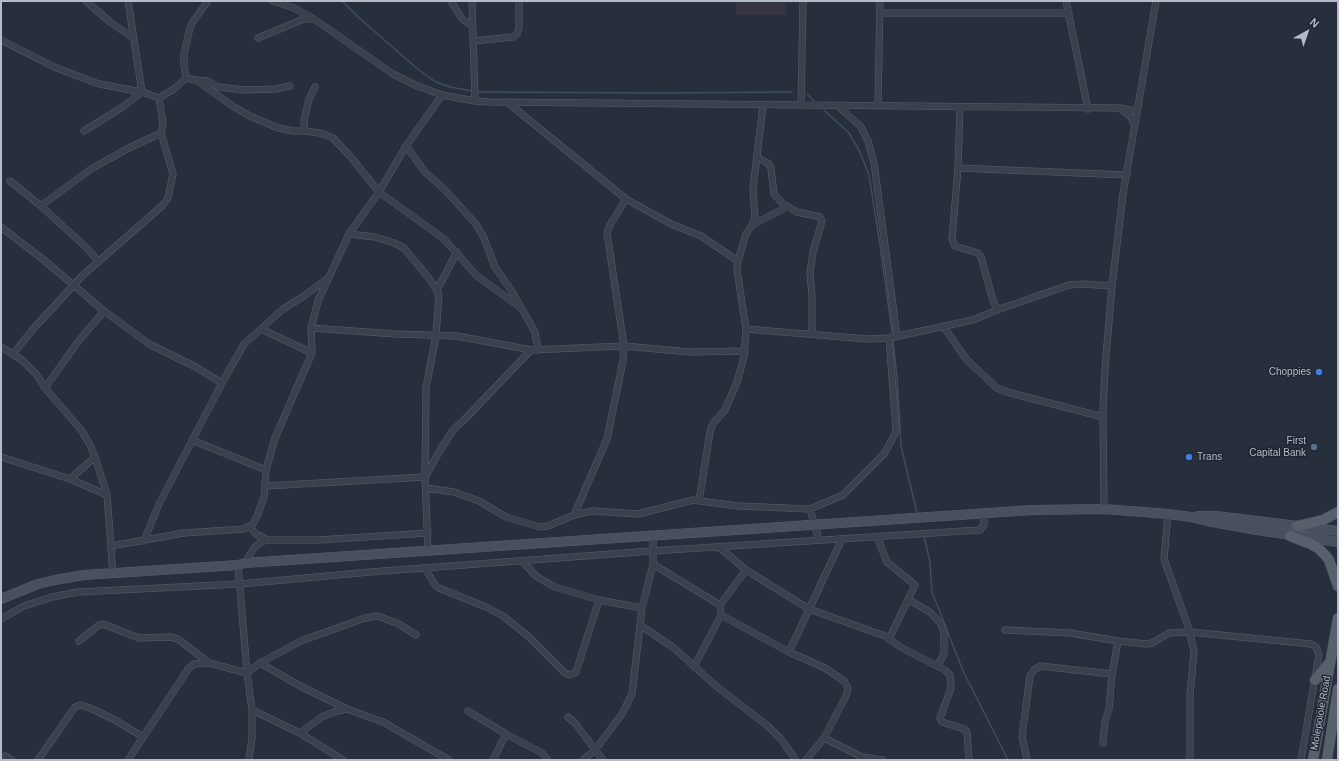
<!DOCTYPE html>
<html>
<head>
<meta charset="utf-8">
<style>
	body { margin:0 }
	#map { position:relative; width:1339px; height:761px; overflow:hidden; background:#262f3b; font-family:Arial,sans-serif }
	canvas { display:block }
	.frame { position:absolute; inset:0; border:2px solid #b5bcc7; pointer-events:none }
	.north { position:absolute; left:1287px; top:12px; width:40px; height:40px; -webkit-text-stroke:3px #1f2631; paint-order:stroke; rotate:40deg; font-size:11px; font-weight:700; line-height:16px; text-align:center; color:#b5bcc7 }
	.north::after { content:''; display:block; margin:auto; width:14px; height:18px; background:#b5bcc7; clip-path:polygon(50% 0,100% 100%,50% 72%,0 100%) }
</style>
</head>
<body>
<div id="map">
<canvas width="1339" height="761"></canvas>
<div class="frame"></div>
<div class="north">N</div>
</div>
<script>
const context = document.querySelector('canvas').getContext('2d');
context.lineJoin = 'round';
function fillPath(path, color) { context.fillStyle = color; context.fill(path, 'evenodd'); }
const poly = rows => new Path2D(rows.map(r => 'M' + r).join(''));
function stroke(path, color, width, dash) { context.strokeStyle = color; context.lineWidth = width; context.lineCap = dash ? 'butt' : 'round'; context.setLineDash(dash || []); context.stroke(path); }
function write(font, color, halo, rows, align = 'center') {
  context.font = font + ' Arial,sans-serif'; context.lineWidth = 3; context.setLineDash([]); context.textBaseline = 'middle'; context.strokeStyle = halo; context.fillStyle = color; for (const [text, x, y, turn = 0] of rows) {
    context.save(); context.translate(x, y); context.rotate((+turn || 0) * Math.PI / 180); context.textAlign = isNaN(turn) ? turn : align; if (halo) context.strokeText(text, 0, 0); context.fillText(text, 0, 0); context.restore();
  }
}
fillPath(poly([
	[736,1,786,1,786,15,736,15]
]), '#363440');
stroke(poly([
	[342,1,358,17,420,71,436,82,450,87,472,91],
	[476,92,664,93,792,92],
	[807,94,814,101],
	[824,110,849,133,860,152,869,175,879,238,892,332],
	[893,342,897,376,901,446,917,513],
	[924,536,930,562,932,592,963,671,1008,760]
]), '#3d4d63', 1.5);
const street = poly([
	[86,1,110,22,133,38],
	[273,1,294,8,314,19,393,74,415,85,442,95,475,101,489,102,1120,108,1136,111],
	[451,1,462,19,472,26],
	[472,1,475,101],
	[1066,1,1088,109],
	[880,13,1069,13],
	[258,38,304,19,313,19],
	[1,40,54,67,99,84,142,92,159,98,174,89,186,78],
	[473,41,513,37,517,34,519,28,519,1],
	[186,78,196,80,234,107,250,116,278,128,293,131,305,131,320,133,333,138,350,156,379,192,444,239,477,276,520,307],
	[186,78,184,66,184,54,189,32,192,23,208,1],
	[197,80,207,81,218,87,245,90,276,89,290,86],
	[507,102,626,199,671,224,701,236,738,261,737,270,746,329,867,339,889,338,973,320,997,310,1069,285,1083,284,1112,286],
	[801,105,803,1],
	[838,106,861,127,868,141,874,163,897,336],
	[878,106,880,1],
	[960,107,958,168,952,239,955,246,978,253,981,257,992,297,997,310],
	[1122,110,1131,117,1134,125],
	[84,131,121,108,142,92,128,1],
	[305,131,304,121,307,108,309,99,315,87],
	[406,146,425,172,446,191,476,224,484,238,495,267,511,290,535,332,538,350],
	[757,157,769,164,771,168,774,194,783,204,797,212,820,217,822,221,813,252,810,273,812,296,812,334],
	[958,168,1127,175],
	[10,181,41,206,89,250,98,261],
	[41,206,91,169,127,149,161,133],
	[752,225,787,207],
	[1,227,45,261,104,311,77,343,45,388],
	[349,234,375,237,394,243,404,248,432,282,439,295,436,335,426,388,425,477,428,551],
	[738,261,746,234,752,225,755,217,753,189,763,105],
	[437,290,457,252],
	[104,311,149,344,194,366,222,383],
	[943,326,967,360,997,388,1007,392,1103,417],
	[311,328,396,334,457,336,531,350,624,346,690,352,745,351],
	[261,329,283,309,304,296,328,278],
	[1,347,22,360,37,375,45,388,82,431,90,445,95,457,107,495,113,574],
	[13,354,34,328,83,275,162,206,168,198,173,174,161,133,163,125,159,98],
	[192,440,266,470],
	[1,457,70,479,107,495],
	[70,479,95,457],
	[266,486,425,477,442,447,454,429,464,420,531,350],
	[426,488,454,492,479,501,506,517,540,527,548,526,574,515,592,511,638,514,693,500,738,506,810,509,843,495,884,454,895,434,896,428,889,338],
	[699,501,710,432,712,425,725,410,737,382,744,357,746,329],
	[810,509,819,540],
	[1104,509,1103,411,1105,369,1112,286,1123,194,1156,1],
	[1168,514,1164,559,1190,632,1194,652,1190,695,1190,760],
	[574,515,607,439,623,361,624,346,607,233,610,225,626,199],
	[250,527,256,534,268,540],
	[877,537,887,562,915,585,889,639],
	[144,541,159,504,222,383,244,344,261,329,312,353],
	[111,546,184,533,244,529,253,524,258,514,264,497,266,470,275,438,312,353,311,328,318,301,349,234,379,192,406,146,442,95],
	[719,547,746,570,809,609,885,636,902,648,945,670,950,675,951,688,940,718,942,722,964,729,967,732,969,760],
	[522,561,537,577,555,587,599,600,642,608],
	[245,563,254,548,261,542,268,540,318,540,428,533],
	[653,564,720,605,721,615],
	[238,565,247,673,252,710,252,738,249,760],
	[425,568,435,585,439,588,486,607,503,616,528,636,565,673,570,675,576,672,599,600],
	[909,600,930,612,941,624,944,633,944,654,938,665],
	[720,605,746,570],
	[1,619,24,606,52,597,78,592,240,584,370,572,652,551,980,530,984,525,984,513],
	[640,625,674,648,716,686,768,726,780,738,796,760],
	[1005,630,1070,633,1118,641,1147,644,1152,643,1169,633,1190,632,1311,644,1316,647,1319,654,1301,760],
	[79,641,99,625,103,624,139,638,170,637,178,639,209,663],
	[789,652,842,539],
	[260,663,300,686,347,709],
	[694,667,721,615,789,652,825,668,844,681,847,686,848,689,846,696,824,738,806,760],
	[252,710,300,733,322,717,334,712,347,709,383,722,449,760],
	[468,711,506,734,493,760],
	[568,717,575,723,603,760],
	[300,733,343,760],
	[506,734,542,753,548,760],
	[824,738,862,757,883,760],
	[1103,743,1105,721,1109,709,1112,674,1118,641],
	[5,756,12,760],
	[38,760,75,707,80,705,90,708,115,720,143,737],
	[128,760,189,668,194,664,209,663,247,673,260,663,301,641,365,618,378,616,399,624,416,635],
	[583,760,595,750,622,714,632,694,642,608,653,564,653,536],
	[1027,760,1022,736,1030,676,1034,670,1040,666,1112,674]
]);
const secondary = poly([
	[1198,516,1216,516,1338,531],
	[1,599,38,584,55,580,84,575,238,565,245,563,1033,510,1104,509,1168,514,1191,517,1207,521,1257,530,1338,542]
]);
const primary = poly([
	[1297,526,1323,520,1338,512],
	[1290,536,1311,544,1319,549,1325,555,1329,560,1338,586],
	[1315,680,1330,662],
	[1313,760,1338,618],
	[1327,760,1338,689]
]);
stroke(street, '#585f6a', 7);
stroke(secondary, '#585f6a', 10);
stroke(primary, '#434a55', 11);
stroke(street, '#3a414c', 6);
stroke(secondary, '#48505e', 9);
stroke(primary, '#58606c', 10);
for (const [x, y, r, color] of [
	[1319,372,4,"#3f7fe0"],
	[1314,447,4,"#5c6f8a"],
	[1189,457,4,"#3f7fe0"]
]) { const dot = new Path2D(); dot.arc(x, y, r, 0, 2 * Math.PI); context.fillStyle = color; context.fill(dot); stroke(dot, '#1f2631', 1.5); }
write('10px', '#b5bcc7', '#1f2631', [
	["Choppies",1311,372],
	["First",1306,441],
	["Capital Bank",1306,453],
	["Trans",1197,457,"left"]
], 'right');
write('10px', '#b5bcc7', '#1f2631', [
	["Molepolole Road",1321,713,-80]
]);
</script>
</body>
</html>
